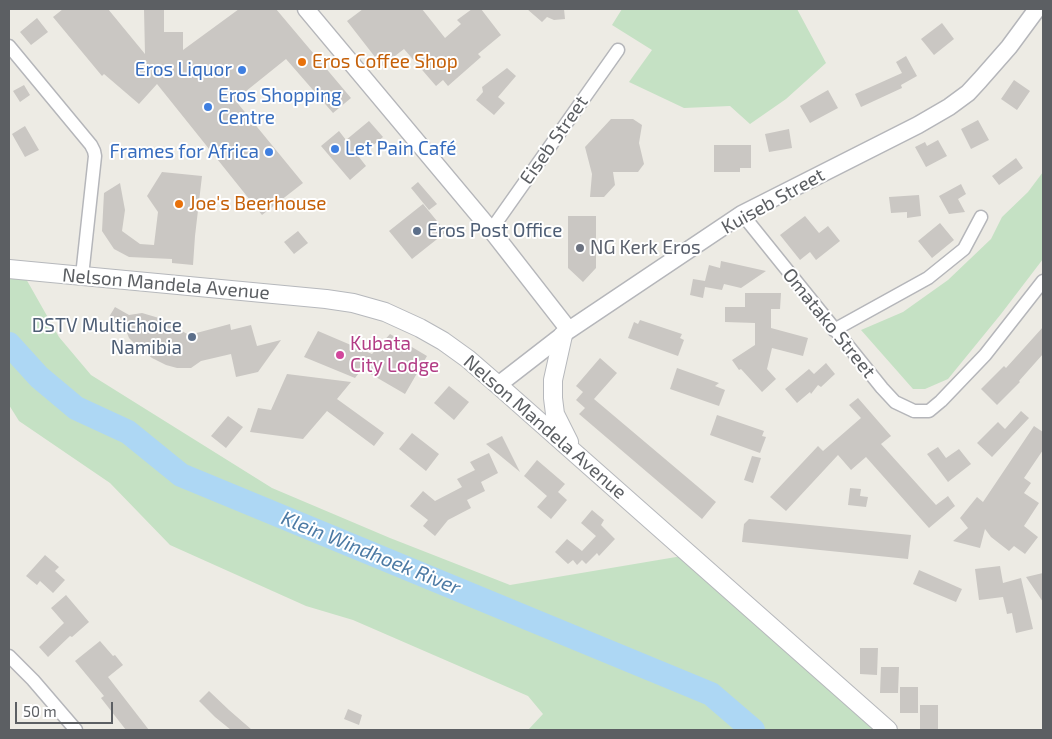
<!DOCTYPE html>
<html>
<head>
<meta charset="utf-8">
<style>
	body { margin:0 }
	#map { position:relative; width:1052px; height:739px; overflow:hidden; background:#edebe4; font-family:"Exo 2",sans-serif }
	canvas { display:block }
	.frame { position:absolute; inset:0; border:10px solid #5c5f63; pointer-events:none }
	.scale { position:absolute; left:15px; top:702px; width:98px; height:22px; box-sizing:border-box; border:2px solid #5c5f63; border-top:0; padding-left:6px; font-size:15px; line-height:18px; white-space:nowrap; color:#5c5f63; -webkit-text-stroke:4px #fff; paint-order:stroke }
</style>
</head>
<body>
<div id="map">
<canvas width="1052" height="739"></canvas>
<div class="frame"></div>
<div class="scale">50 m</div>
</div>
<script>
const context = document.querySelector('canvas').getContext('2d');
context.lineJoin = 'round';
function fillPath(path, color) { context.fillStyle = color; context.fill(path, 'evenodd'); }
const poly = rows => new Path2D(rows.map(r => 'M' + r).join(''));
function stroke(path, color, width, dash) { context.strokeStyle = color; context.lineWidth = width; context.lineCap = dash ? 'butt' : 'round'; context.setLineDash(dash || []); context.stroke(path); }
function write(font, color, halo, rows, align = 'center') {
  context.font = font + ' "Exo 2",sans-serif'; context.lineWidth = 4; context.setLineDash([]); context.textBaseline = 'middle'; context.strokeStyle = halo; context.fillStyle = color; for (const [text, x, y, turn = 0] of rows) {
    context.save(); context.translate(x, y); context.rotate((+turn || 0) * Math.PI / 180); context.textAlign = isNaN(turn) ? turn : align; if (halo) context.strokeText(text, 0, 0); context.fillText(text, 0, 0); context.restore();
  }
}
fillPath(poly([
	[622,9,797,9,826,63,786,99,750,124,730,106,684,108,629,82,652,50,612,25],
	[1043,172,1043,259,1001,314,948,379,925,389,913,389,861,330,903,312,948,280,991,239,1002,217,1028,192],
	[9,269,21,270,59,337,91,375,272,488,390,538,510,585,688,555,888,730,528,730,543,714,528,696,353,620,306,606,170,545,110,483,19,421,9,405]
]), '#c5e1c4');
stroke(poly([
	[9,344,39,377,76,408,128,432,181,475,711,694,753,730]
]), '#add7f4', 24);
fillPath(poly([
	[63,9,108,9,145,54,144,9,164,9,164,32,183,32,183,50,239,9,276,9,351,98,333,113,286,59,235,100,303,183,262,215,157,84,139,104,104,74,102,76,53,17],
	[363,9,422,9,445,38,461,24,457,20,472,9,481,9,501,35,478,54,481,57,448,86,443,80,436,86,404,49,382,66,347,21],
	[527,9,564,9,565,19,554,20,547,17,542,22],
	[37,18,48,32,31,45,20,32],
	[942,23,954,39,934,55,921,39],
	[906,56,917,76,901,85,902,88,861,107,855,94,902,73,896,62],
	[507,68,516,76,498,97,505,103,494,115,476,100,483,92,482,87],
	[1014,80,1030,91,1017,110,1001,99],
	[24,85,30,95,20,102,13,91],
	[828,90,838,108,810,123,800,106],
	[611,119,633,119,642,125,639,143,644,164,638,172,613,172,615,185,604,197,590,197,592,174,585,147],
	[978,120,989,140,971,149,961,129],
	[369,121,383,137,359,157,366,166,350,180,321,146,339,131,346,140],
	[25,126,39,150,25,157,12,134],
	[789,129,792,148,769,152,765,134],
	[938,140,947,156,926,167,915,147,925,142,927,146],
	[714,145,751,145,751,168,740,168,740,172,714,172],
	[1016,158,1023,168,999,185,992,176],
	[162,172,202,176,195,236,193,265,172,263,172,259,129,257,114,249,102,231,104,193,120,183,125,210,122,231,140,244,154,245,158,212,147,196],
	[418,182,437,204,429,210,411,188],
	[961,184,966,194,958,199,965,212,949,214,939,196],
	[919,195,921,216,907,218,907,212,891,213,889,197],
	[423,204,446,232,412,259,389,231],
	[568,216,596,216,596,268,583,282,568,268],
	[805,216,819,233,828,226,840,241,816,260,810,252,800,260,780,235],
	[940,223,954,240,932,258,918,241],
	[298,231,308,243,294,254,284,242],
	[721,261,766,271,741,288,724,284,722,290,705,287,703,298,690,295,693,279,705,281,709,265,720,268],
	[745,293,781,293,780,309,771,309,771,328,808,338,803,356,772,348,767,369,776,379,762,392,741,369,739,370,732,360,755,345,755,323,725,322,725,307,745,307],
	[115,307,129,315,142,313,159,318,189,335,230,324,231,330,251,325,257,346,281,340,258,372,236,377,231,354,201,361,191,368,177,368,166,365,152,358,134,343,129,338,124,325,109,317],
	[640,320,682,334,680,338,684,340,678,356,628,338,634,322,638,324],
	[1043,327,1043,354,1019,381,1020,382,997,405,981,389,1004,366,1006,368],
	[318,331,372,354,390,334,427,356,405,394,362,369,355,378,304,357],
	[600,358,617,373,594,399,716,502,702,519,579,414,585,408,576,400,583,392,576,386],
	[826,363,835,374,821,387,818,385,811,394,810,392,797,403,785,389,809,369,814,374],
	[677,368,719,383,715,386,725,390,719,406,670,389],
	[287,374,351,382,337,399,384,433,374,446,327,411,303,439,250,432,258,408,271,410],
	[449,386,469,402,454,420,434,403],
	[858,398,891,436,881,444,936,505,948,496,955,506,929,528,866,457,851,470,838,455,786,511,770,497,818,446,823,451,861,418,849,405],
	[1021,411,1029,418,992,457,977,443,998,422,1005,429],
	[717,415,764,431,762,436,766,437,760,453,710,435],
	[228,416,243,427,226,448,211,436],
	[1034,426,1043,432,1043,450,1024,478,1031,483,1024,493,1039,503,1024,526,1038,537,1025,554,1014,546,1009,551,991,537,985,529,980,548,953,541,968,528,960,518,977,497,983,502],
	[412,433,439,454,426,471,399,449],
	[502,436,520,472,486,444],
	[938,447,946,458,959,449,971,464,948,482,927,454],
	[489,453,498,473,481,482,485,491,467,500,471,508,448,520,435,536,423,526,428,520,410,506,423,491,435,501,462,487,457,479,475,470,470,462],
	[752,456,761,458,753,483,744,480],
	[537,460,565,484,558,492,567,500,551,519,537,507,547,496,524,476],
	[850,488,861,489,860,496,868,497,866,507,848,505],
	[592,510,604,520,601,525,615,539,599,556,597,553,586,564,582,560,577,565,573,560,568,564,555,552,567,539,582,551,596,536,581,523],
	[749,519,911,535,908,559,742,542,744,524],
	[45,555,59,567,55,571,65,580,53,593,40,581,37,585,26,576],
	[1000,566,1003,583,1021,578,1033,629,1016,633,1012,613,1007,614,1003,597,979,600,975,569],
	[919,570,962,589,956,602,913,584],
	[1043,573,1043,602,1026,577],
	[66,595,89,622,72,637,70,636,48,657,39,647,64,623,51,608],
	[100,641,113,656,115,655,123,665,108,677,149,730,126,730,101,698,104,696,75,661],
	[860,648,878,648,877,675,860,674],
	[881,667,899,667,898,693,880,693],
	[900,687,918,687,918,713,900,713],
	[209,691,229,710,252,730,231,730,215,717,199,701],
	[920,705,938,705,938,730,920,730],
	[348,709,362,715,359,725,344,719]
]), '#cac7c3');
const minor = poly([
	[9,46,91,145,94,151,95,156,82,276],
	[742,214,882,388,895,402,914,411,929,411,941,401,985,355,1043,281],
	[491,230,618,50],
	[834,330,928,278,964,249,981,217],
	[9,656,33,680,76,730]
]);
const tertiary = poly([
	[306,9,491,230,569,330],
	[498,385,569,330,742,214,918,125,949,107,968,93,980,80,1009,47,1037,9]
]);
const secondary = poly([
	[9,269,326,299,353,303,385,312,420,328,443,341,468,359,498,385,888,730],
	[563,335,553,380,553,398,555,414,569,442]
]);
stroke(minor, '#b5b6ba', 15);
stroke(tertiary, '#b5b6ba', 19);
stroke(secondary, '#b6b8bc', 20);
stroke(minor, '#fff', 12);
stroke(tertiary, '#fff', 16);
stroke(secondary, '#fff', 18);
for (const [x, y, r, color] of [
	[302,62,5,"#e8710a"],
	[242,70,5,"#3f7fe0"],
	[208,107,5,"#3f7fe0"],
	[335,149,5,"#3f7fe0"],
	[269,152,5,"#3f7fe0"],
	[179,204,5,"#e8710a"],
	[417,231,5,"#5c6f8a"],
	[580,248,5,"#6b7280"],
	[192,337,5,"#5c6f8a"],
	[340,355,5,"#d1479c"]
]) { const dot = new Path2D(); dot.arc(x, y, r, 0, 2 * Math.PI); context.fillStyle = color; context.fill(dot); stroke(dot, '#fff', 2); }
write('19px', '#c56008', '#fff', [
	["Eros Coffee Shop",312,62],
	["Joe's Beerhouse",189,204]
], 'left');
write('19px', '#366cbe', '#fff', [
	["Eros Liquor",232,70],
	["Eros Shopping",218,96,"left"],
	["Centre",218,118,"left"],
	["Let Pain Café",345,149,"left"],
	["Frames for Africa",259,152]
], 'right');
write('19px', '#5c5f63', '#fff', [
	["Eiseb Street",554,140,-55],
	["Kuiseb Street",773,201,-29],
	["Nelson Mandela Avenue",166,284,5],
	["Omatako Street",829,323,51],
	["Nelson Mandela Avenue",545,427,41]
]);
write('19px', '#4e5e75', '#fff', [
	["Eros Post Office",427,231],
	["DSTV Multichoice",182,326,"right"],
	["Namibia",182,348,"right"]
], 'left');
write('19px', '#5b616d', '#fff', [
	["NG Kerk Eros",590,248]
], 'left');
write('19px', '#b23c85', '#fff', [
	["Kubata",350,344],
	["City Lodge",350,366]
], 'left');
write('italic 20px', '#4c7aa4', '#fff', [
	["Klein Windhoek River",371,553,22]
]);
</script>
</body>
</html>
